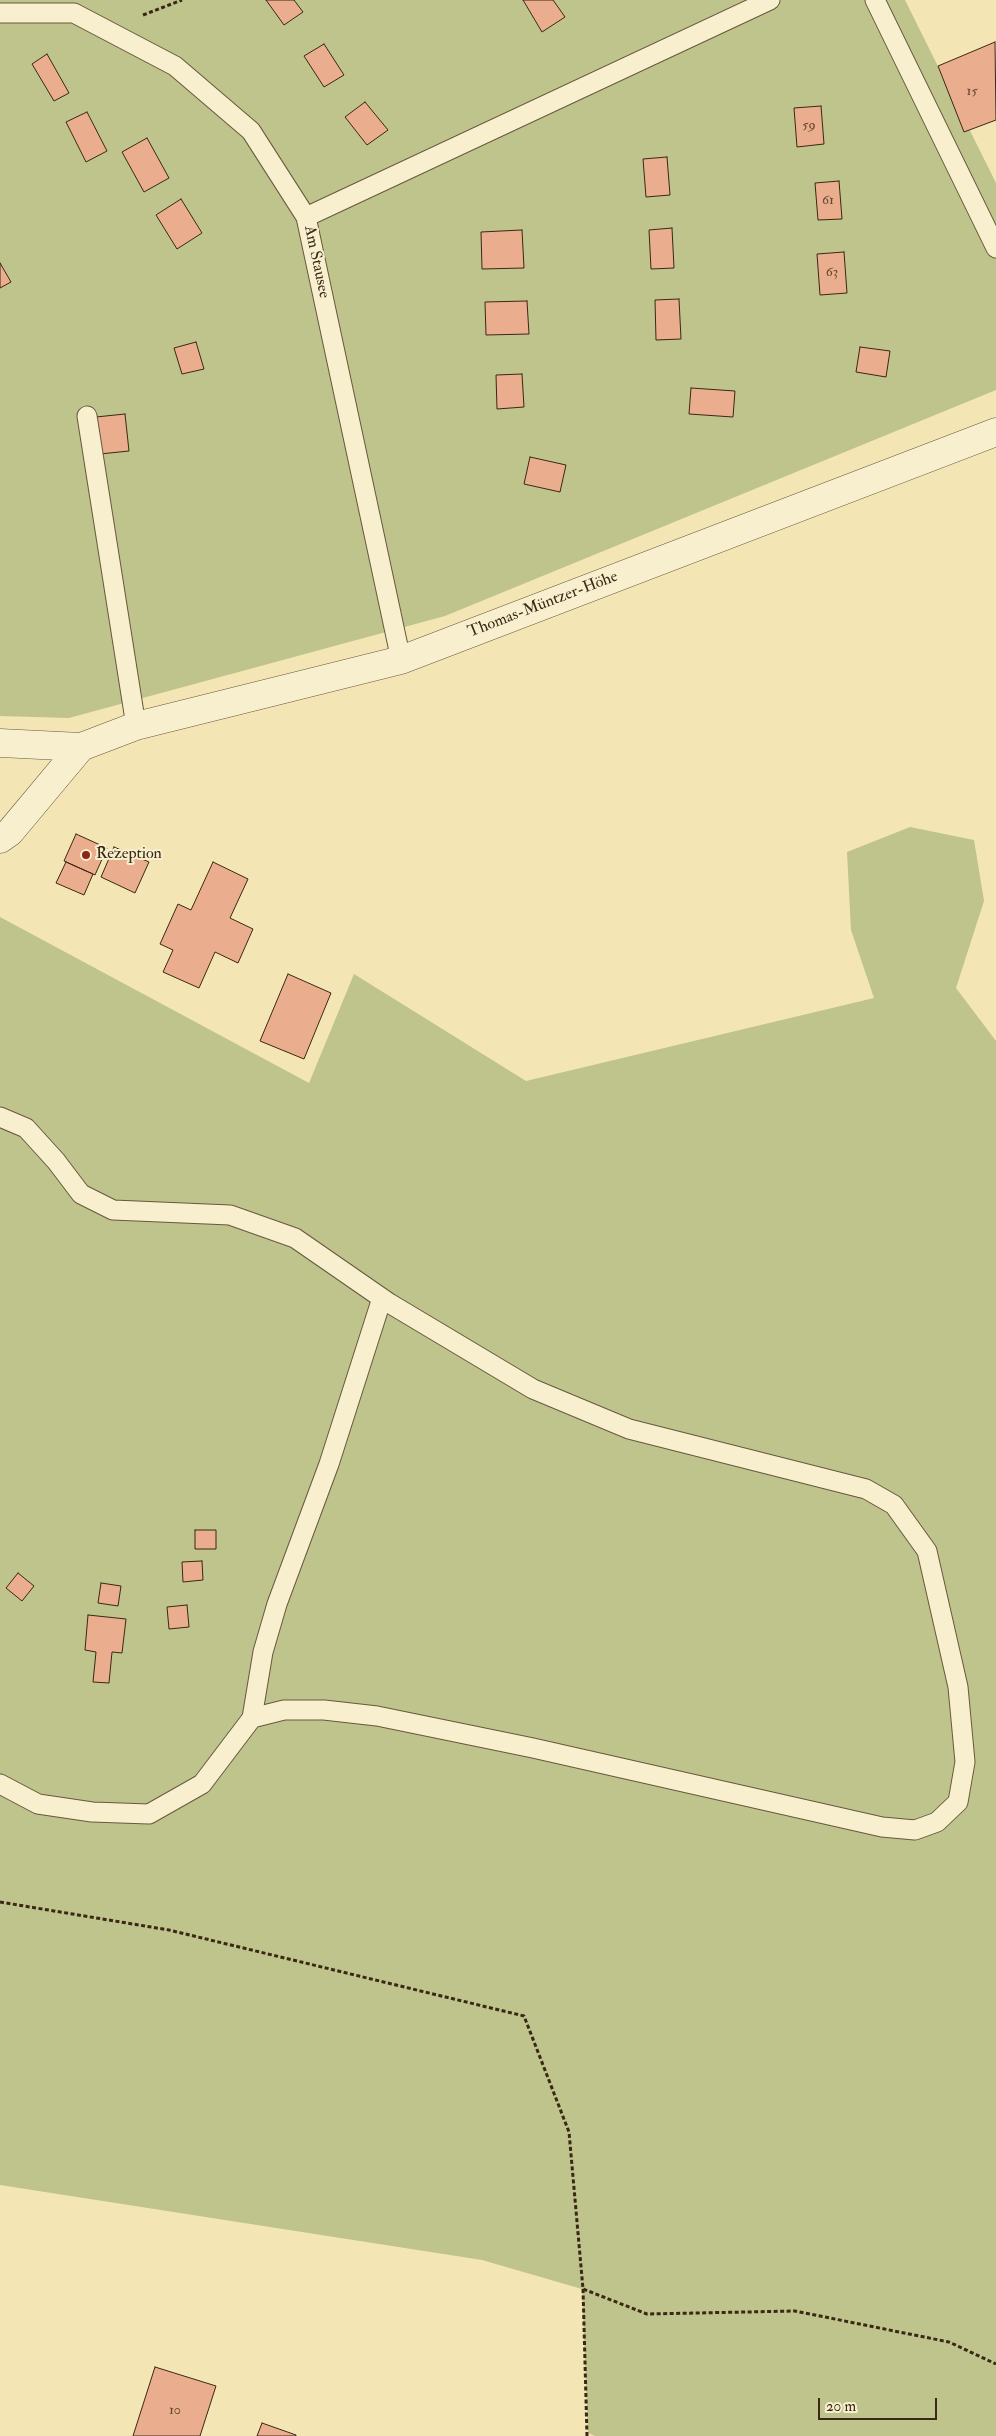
<!DOCTYPE html>
<html>
<head>
<meta charset="utf-8">
<style>
	body { margin:0 }
	#map { position:relative; width:996px; height:2436px; overflow:hidden; background:#f3e6b4; font-family:"IM FELL Double Pica",serif }
	canvas { display:block }
	.scale { position:absolute; left:818px; top:2398px; width:119px; height:22px; box-sizing:border-box; border:2px solid #3a2815; border-top:0; padding-left:6px; font-size:15px; line-height:18px; white-space:nowrap; color:#3a2815; -webkit-text-stroke:4px #f7efce; paint-order:stroke }
</style>
</head>
<body>
<div id="map">
<canvas width="996" height="2436"></canvas>
<div class="scale">20 m</div>
</div>
<script>
const context = document.querySelector('canvas').getContext('2d');
context.lineJoin = 'round';
function fillPath(path, color) { context.fillStyle = color; context.fill(path, 'evenodd'); }
const poly = rows => new Path2D(rows.map(r => 'M' + r).join(''));
function stroke(path, color, width, dash) { context.strokeStyle = color; context.lineWidth = width; context.lineCap = dash ? 'butt' : 'round'; context.setLineDash(dash || []); context.stroke(path); }
function write(font, color, halo, rows, align = 'center') {
  context.font = font + ' "IM FELL Double Pica",serif'; context.lineWidth = 4; context.setLineDash([]); context.textBaseline = 'middle'; context.strokeStyle = halo; context.fillStyle = color; for (const [text, x, y, turn = 0] of rows) {
    context.save(); context.translate(x, y); context.rotate((+turn || 0) * Math.PI / 180); context.textAlign = isNaN(turn) ? turn : align; if (halo) context.strokeText(text, 0, 0); context.fillText(text, 0, 0); context.restore();
  }
}
fillPath(poly([
	[0,0,905,0,996,183,996,390,445,616,69,718,0,716],
	[910,827,974,840,984,901,956,988,996,1041,996,2436,595,2436,588,2433,582,2289,482,2260,0,2185,0,917,309,1083,354,974,526,1081,874,998,851,930,847,852]
]), '#bec48b');
const building = poly([
	[266,0,294,0,303,12,284,25,266,0],
	[523,0,553,0,565,17,542,32,523,0],
	[995,42,996,120,964,132,938,66,995,42],
	[324,44,344,75,324,87,304,56,324,44],
	[47,54,69,93,54,101,32,64,47,54],
	[365,102,388,130,367,145,345,117,365,102],
	[821,106,824,144,797,147,794,108,821,106],
	[87,112,107,151,86,162,66,122,87,112],
	[147,138,169,178,144,192,122,152,147,138],
	[667,157,670,195,646,197,643,159,667,157],
	[839,181,842,219,818,220,815,183,839,181],
	[181,199,202,233,177,249,156,215,181,199],
	[672,228,674,268,651,269,649,230,672,228],
	[522,230,524,268,482,269,481,232,522,230],
	[844,252,847,293,820,295,817,254,844,252],
	[0,263,11,282,0,288,0,263],
	[679,299,681,339,656,340,655,300,679,299],
	[527,301,529,334,486,335,485,302,527,301],
	[196,342,204,369,182,374,174,348,196,342],
	[860,347,890,351,886,377,856,372,860,347],
	[522,374,524,407,497,409,496,375,522,374],
	[691,388,735,391,733,417,689,414,691,388],
	[125,414,129,451,100,454,96,417,125,414],
	[530,457,566,465,560,492,524,484,530,457],
	[76,834,107,848,95,875,64,861,76,834],
	[114,847,149,862,135,893,101,877,114,847],
	[66,862,93,874,84,895,56,883,66,862],
	[213,862,248,879,230,918,253,929,238,963,215,952,199,988,163,972,173,950,160,944,178,904,191,910,213,862],
	[288,974,331,993,304,1059,260,1041,288,974],
	[195,1530,216,1530,216,1549,195,1549,195,1530],
	[202,1561,203,1580,183,1582,182,1562,202,1561],
	[18,1573,34,1586,22,1601,6,1588,18,1573],
	[101,1583,121,1586,118,1606,98,1603,101,1583],
	[187,1605,189,1627,169,1629,167,1607,187,1605],
	[88,1615,126,1619,122,1653,112,1652,109,1683,93,1682,96,1652,85,1650,88,1615],
	[155,2367,216,2386,200,2436,133,2436,155,2367],
	[262,2423,296,2435,296,2436,257,2436,262,2423]
]);
fillPath(building, '#eaad8d');
stroke(building, '#3a2815', 1);
const lane = poly([
	[875,0,996,248],
	[0,13,74,13,175,66,251,131,306,217,401,660],
	[306,217,770,0],
	[87,416,136,726],
	[0,1117,26,1128,56,1161,81,1194,113,1210,230,1215,295,1238,389,1303,533,1389,629,1429,866,1489,894,1505,927,1551,958,1687,965,1762,958,1802,937,1822,915,1830,882,1827,533,1748,377,1716,324,1710,284,1710,252,1718,202,1784,149,1814,92,1812,38,1804,0,1784],
	[252,1718,263,1652,277,1604,329,1464,382,1298]
]);
const street = poly([
	[0,743,81,747],
	[0,839,10,832,81,747,136,726,401,660,996,432]
]);
stroke(lane, '#68583d', 21);
stroke(street, '#68583d', 29);
stroke(poly([
	[143,15,182,0],
	[0,1902,169,1930,524,2016,569,2132,583,2289,647,2314,795,2311,949,2342,996,2364],
	[583,2289,587,2436]
]), '#3a2815', 3, [4, 2.5]);
stroke(lane, '#f7efce', 19);
stroke(street, '#f7efce', 28);
for (const [x, y, r, color] of [
	[86,855,5,"#8f2418"]
]) { const dot = new Path2D(); dot.arc(x, y, r, 0, 2 * Math.PI); context.fillStyle = color; context.fill(dot); stroke(dot, '#f7efce', 2); }
write('14px', '#664933', null, [
	["15",972,92],
	["59",809,126],
	["61",828,201],
	["63",832,273],
	["10",175,2411]
]);
write('16px', '#3a2815', '#f7efce', [
	["Am Stausee",316,262,78],
	["Thomas-Müntzer-Höhe",543,605,-21]
]);
write('16px', '#3a2815', '#f7efce', [
	["Rezeption",96,855]
], 'left');
</script>
</body>
</html>
